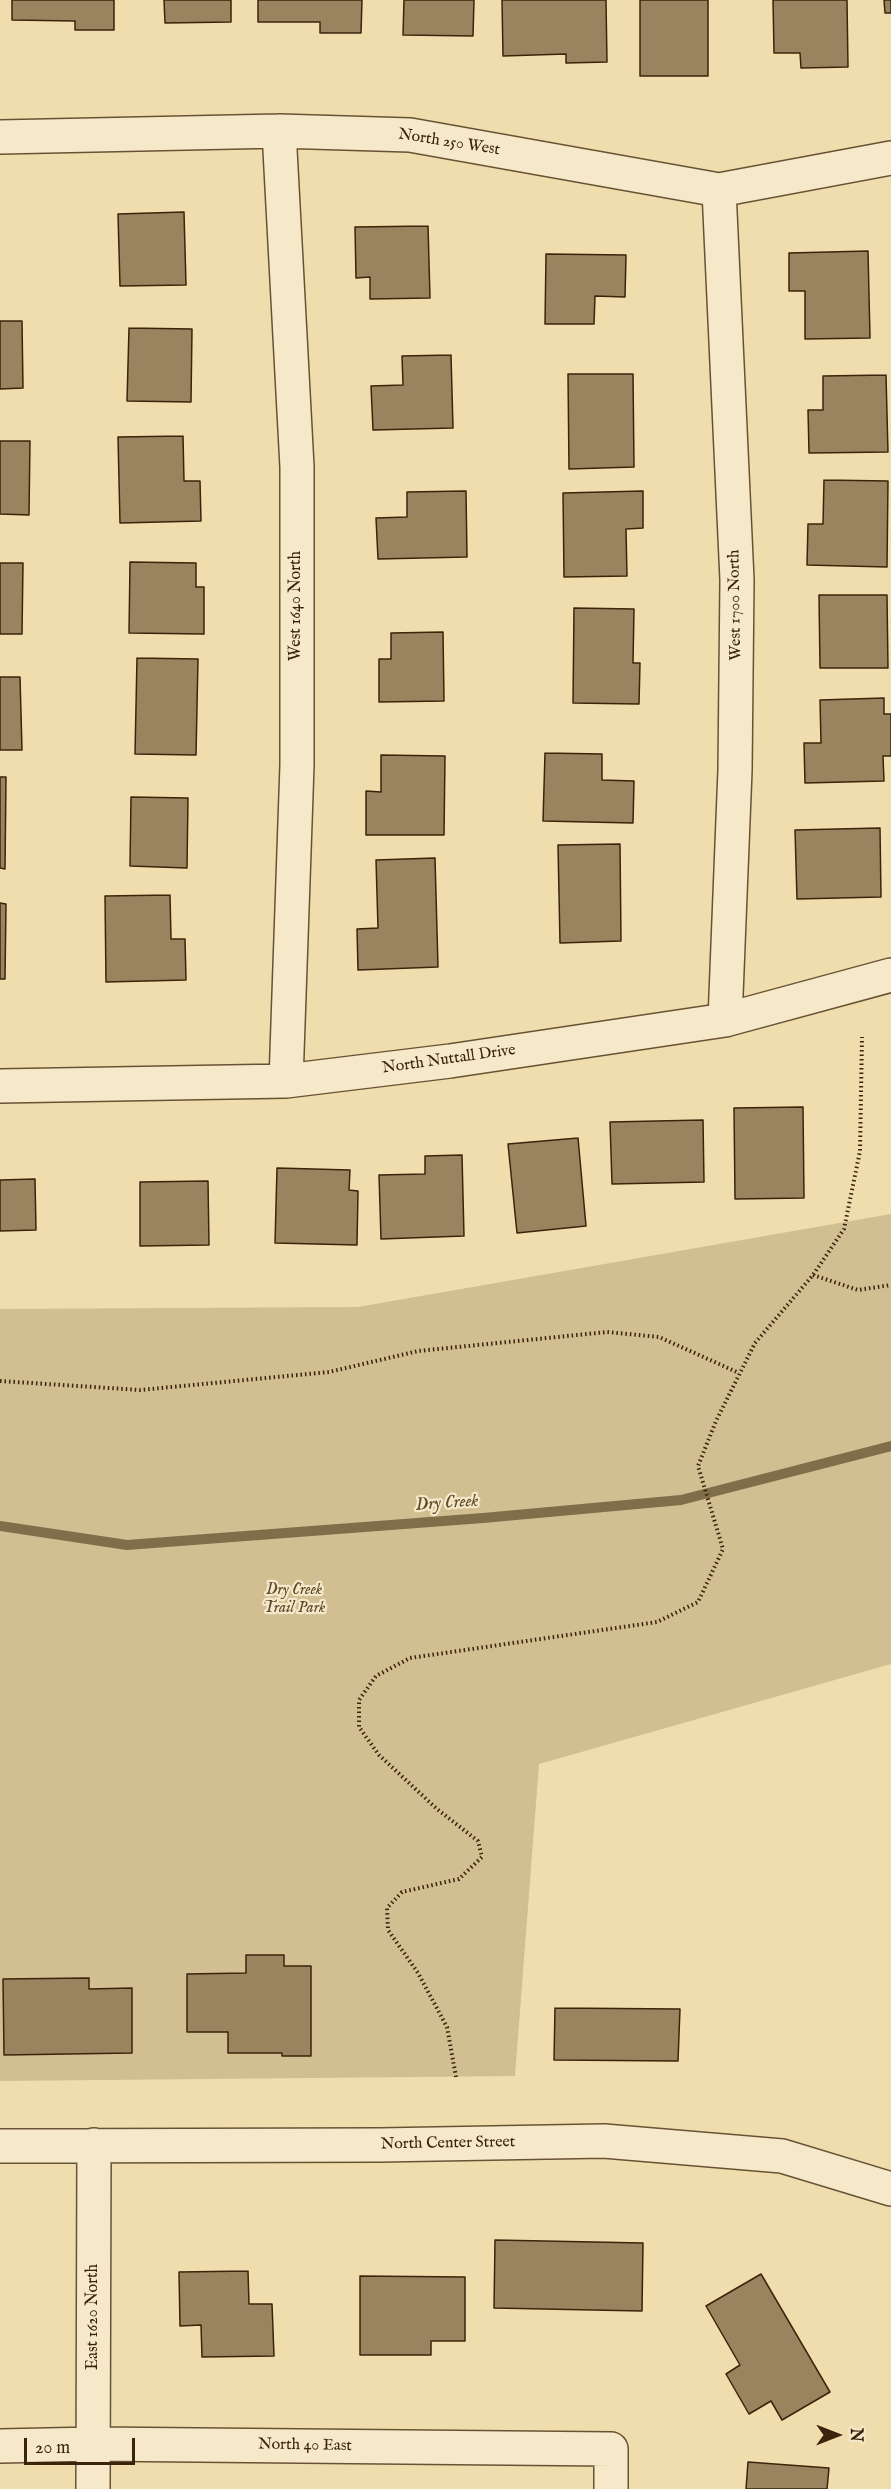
<!DOCTYPE html>
<html>
<head>
<meta charset="utf-8">
<style>
	body { margin:0 }
	#map { position:relative; width:891px; height:2489px; overflow:hidden; background:#f0ddad; font-family:"IM FELL English",serif }
	canvas { display:block }
	.north { position:absolute; left:807px; top:2405px; width:60px; height:60px; -webkit-text-stroke:4px #f5e9ca; paint-order:stroke; rotate:90deg; font-size:16px; font-weight:700; line-height:24px; text-align:center; color:#3b240b }
	.north::after { content:''; display:block; margin:auto; width:21px; height:27px; background:#3b240b; clip-path:polygon(50% 0,100% 100%,50% 72%,0 100%) }
	.scale { position:absolute; left:24px; top:2438px; width:111px; height:27px; box-sizing:border-box; border:3px solid #3b240b; border-top:0; padding-left:8px; font-size:18px; line-height:21px; white-space:nowrap; color:#3b240b; -webkit-text-stroke:4px #f5e9ca; paint-order:stroke }
</style>
</head>
<body>
<div id="map">
<canvas width="891" height="2489"></canvas>
<div class="north">N</div>
<div class="scale">20 m</div>
</div>
<script>
const context = document.querySelector('canvas').getContext('2d');
context.lineJoin = 'round';
function fillPath(path, color) { context.fillStyle = color; context.fill(path, 'evenodd'); }
const poly = rows => new Path2D(rows.map(r => 'M' + r).join(''));
function stroke(path, color, width, dash) { context.strokeStyle = color; context.lineWidth = width; context.lineCap = dash ? 'butt' : 'round'; context.setLineDash(dash || []); context.stroke(path); }
function write(font, color, halo, rows, align = 'center') {
  context.font = font + ' "IM FELL English",serif'; context.lineWidth = 4.5; context.setLineDash([]); context.textBaseline = 'middle'; context.strokeStyle = halo; context.fillStyle = color; for (const [text, x, y, turn = 0] of rows) {
    context.save(); context.translate(x, y); context.rotate((+turn || 0) * Math.PI / 180); context.textAlign = isNaN(turn) ? turn : align; if (halo) context.strokeText(text, 0, 0); context.fillText(text, 0, 0); context.restore();
  }
}
fillPath(poly([
	[891,1214,891,1664,539,1764,515,2076,0,2081,0,1309,358,1307]
]), '#d1be91');
stroke(poly([
	[0,1526,127,1545,483,1518,681,1500,891,1446]
]), '#826d4b', 10);
const building = poly([
	[12,0,114,0,114,30,75,30,75,21,12,20,12,0],
	[164,0,231,0,231,22,165,23,164,0],
	[258,0,362,0,361,33,320,33,320,22,258,22,258,0],
	[404,0,474,0,473,36,403,35,404,0],
	[502,0,606,0,607,62,566,63,566,54,503,56,502,0],
	[640,0,708,0,708,76,640,76,640,0],
	[773,0,847,0,848,67,801,68,800,53,774,53,773,0],
	[884,0,891,0,891,13,885,13,884,0],
	[184,212,186,285,120,286,118,214,184,212],
	[428,226,430,298,370,299,370,277,356,278,355,227,428,226],
	[868,251,870,338,805,339,805,291,789,291,789,253,868,251],
	[546,254,626,255,625,297,595,296,594,324,545,324,546,254],
	[0,321,22,321,23,388,0,389,0,321],
	[129,328,192,329,191,402,127,401,129,328],
	[451,355,453,428,373,430,371,386,403,385,402,356,451,355],
	[568,374,633,374,634,467,569,469,568,374],
	[886,375,888,452,809,453,808,410,823,410,823,376,886,375],
	[183,436,184,481,200,481,201,521,120,523,118,437,183,436],
	[0,441,30,441,29,515,0,514,0,441],
	[824,480,888,481,887,567,807,565,808,524,823,524,824,480],
	[466,491,467,557,378,559,376,518,407,517,407,492,466,491],
	[643,491,643,528,626,529,627,576,564,577,563,493,643,491],
	[130,562,196,563,196,587,204,587,204,634,129,633,130,562],
	[0,563,23,563,22,634,0,634,0,563],
	[819,595,887,595,888,668,820,668,819,595],
	[574,608,634,609,633,663,640,663,639,704,573,703,574,608],
	[443,632,444,701,379,702,379,659,391,659,391,633,443,632],
	[137,658,198,659,196,755,135,754,137,658],
	[0,677,20,677,22,750,0,750,0,677],
	[884,698,884,714,891,714,891,756,883,756,884,781,805,783,804,743,821,743,820,700,884,698],
	[545,753,602,754,602,780,634,781,633,823,543,821,545,753],
	[381,755,445,756,444,835,366,835,366,791,381,792,381,755],
	[0,777,6,777,5,869,0,868,0,777],
	[131,797,188,798,187,868,130,866,131,797],
	[880,828,881,897,797,899,795,830,880,828],
	[620,844,621,941,560,943,558,845,620,844],
	[435,858,438,967,358,970,357,929,378,928,376,860,435,858],
	[170,895,171,939,185,939,186,980,106,982,105,896,170,895],
	[0,903,6,904,5,979,0,979,0,903],
	[803,1107,804,1198,735,1199,734,1108,803,1107],
	[703,1120,704,1182,612,1184,610,1122,703,1120],
	[578,1138,586,1226,517,1233,508,1144,578,1138],
	[462,1155,464,1236,381,1239,379,1175,425,1174,425,1156,462,1155],
	[277,1168,350,1170,349,1190,358,1191,357,1245,275,1243,277,1168],
	[35,1179,36,1230,0,1231,0,1180,35,1179],
	[208,1181,209,1245,140,1246,140,1182,208,1181],
	[246,1955,284,1955,284,1966,311,1966,311,2056,282,2056,282,2053,228,2053,228,2032,187,2032,187,1974,246,1973,246,1955],
	[89,1978,89,1989,132,1988,132,2053,4,2055,3,1979,89,1978],
	[555,2008,680,2009,678,2061,554,2060,555,2008],
	[495,2240,643,2243,642,2311,494,2308,495,2240],
	[248,2271,249,2304,272,2304,274,2356,202,2357,201,2325,180,2326,179,2272,248,2271],
	[761,2274,830,2392,782,2420,771,2401,749,2414,726,2374,740,2365,706,2306,761,2274],
	[360,2276,465,2277,465,2341,431,2341,431,2355,360,2355,360,2276],
	[748,2462,829,2468,827,2489,746,2489,748,2462]
]);
fillPath(building, '#99845f');
stroke(building, '#3b240b', 1.5);
const minor = poly([
	[279,131,297,467,297,765,286,1081],
	[0,137,279,131,410,135,719,190,891,158],
	[719,190,737,580,735,770,725,1020],
	[0,1086,286,1081,450,1061,725,1020,891,975],
	[0,2146,380,2145,604,2141,782,2156,891,2189],
	[0,2446,94,2444,611,2449,611,2489],
	[93,2489,94,2145]
]);
stroke(minor, '#685234', 36);
stroke(poly([
	[813,1275,858,1290,891,1285],
	[0,1381,140,1390,329,1372,418,1351,607,1332,659,1337,739,1373],
	[456,2077,447,2027,418,1973,388,1930,387,1908,402,1892,459,1879,482,1857,478,1841,437,1809,379,1755,359,1727,359,1700,376,1676,410,1658,657,1622,698,1602,723,1549,698,1466,716,1421,755,1343,813,1275,844,1229,860,1151,862,1037]
]), '#3b240b', 4, [1.5, 3]);
stroke(minor, '#f5e9ca', 33);
write('16px', '#3b240b', '#f5e9ca', [
	["North 250 West",449,143,9],
	["West 1700 North",736,605,-91],
	["West 1640 North",297,606,-90],
	["North Nuttall Drive",449,1060,-8],
	["North Center Street",448,2144,-1],
	["East 1620 North",94,2317,-90],
	["North 40 East",305,2446,1]
]);
write('italic 16px', '#604a2c', '#f5e9ca', [
	["Dry Creek",294,1591],
	["Trail Park",294,1609]
]);
write('italic 18px', '#5f492b', '#f5e9ca', [
	["Dry Creek",447,1504,-4]
]);
</script>
</body>
</html>
